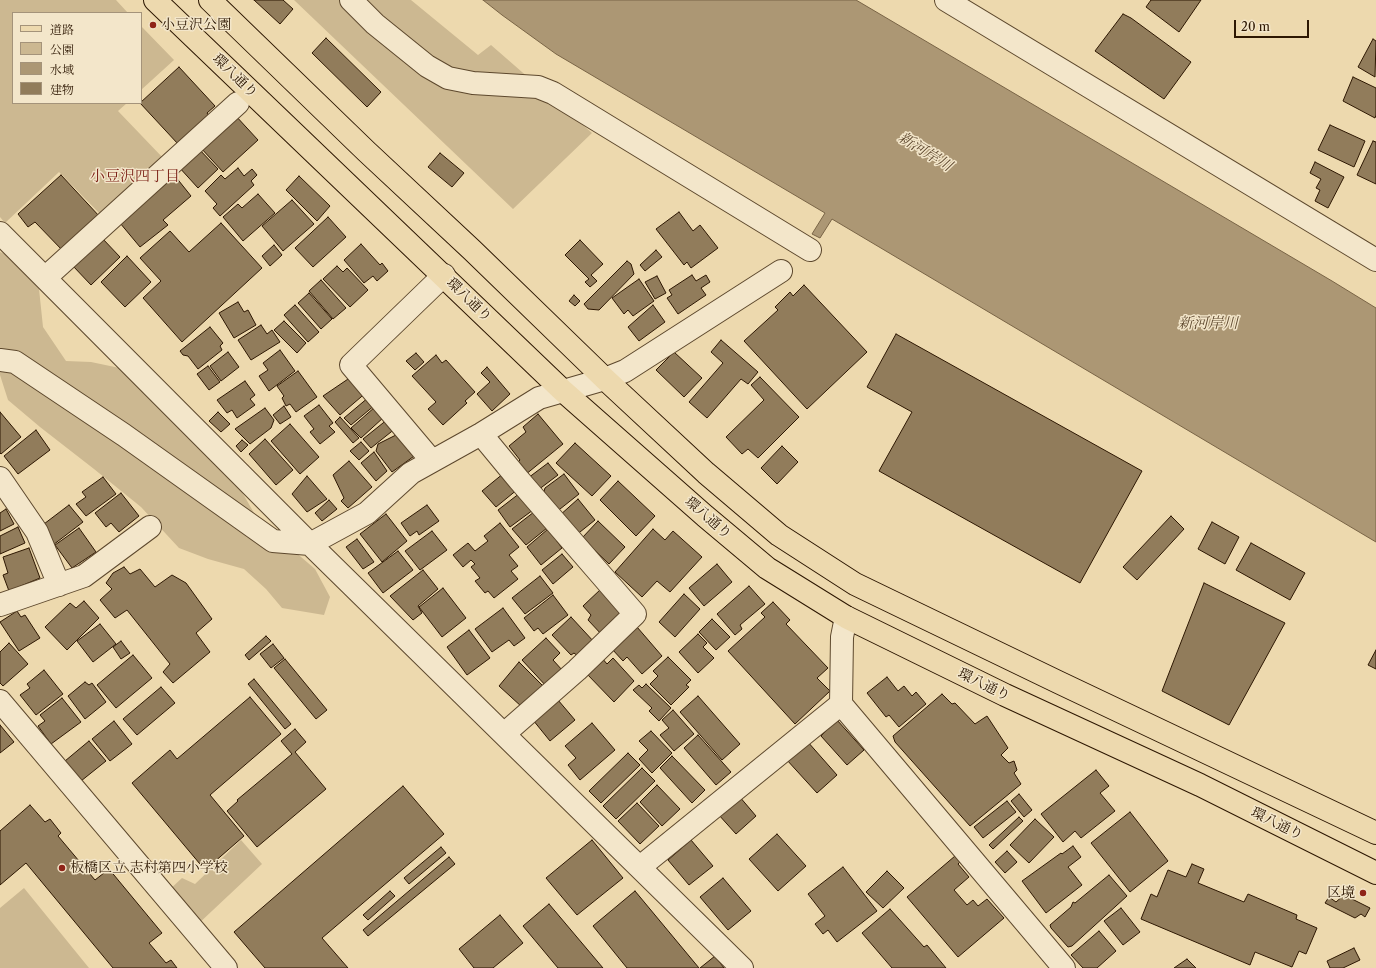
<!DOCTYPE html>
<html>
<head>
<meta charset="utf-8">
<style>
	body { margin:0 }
	#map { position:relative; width:1376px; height:968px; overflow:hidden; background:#edd9ae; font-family:"Libre Caslon Text","Noto Serif JP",serif }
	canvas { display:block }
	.legend { position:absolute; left:12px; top:12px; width:130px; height:92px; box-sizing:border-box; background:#f3e6ca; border:1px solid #a4937a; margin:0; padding:5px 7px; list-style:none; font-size:12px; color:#2d1702 }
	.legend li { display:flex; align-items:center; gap:8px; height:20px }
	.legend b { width:20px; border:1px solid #a4937a }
	.scale { position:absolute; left:1234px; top:20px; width:75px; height:18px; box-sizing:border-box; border:2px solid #2d1702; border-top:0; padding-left:5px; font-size:12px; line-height:14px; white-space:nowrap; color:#2d1702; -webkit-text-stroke:3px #f3e6ca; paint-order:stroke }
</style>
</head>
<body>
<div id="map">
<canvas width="1376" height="968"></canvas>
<ul class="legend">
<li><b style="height:5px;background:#edd9ae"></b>道路</li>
<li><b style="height:11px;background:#ccb891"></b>公園</li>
<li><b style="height:11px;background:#ac9774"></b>水域</li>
<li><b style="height:11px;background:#917c5b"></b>建物</li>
</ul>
<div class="scale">20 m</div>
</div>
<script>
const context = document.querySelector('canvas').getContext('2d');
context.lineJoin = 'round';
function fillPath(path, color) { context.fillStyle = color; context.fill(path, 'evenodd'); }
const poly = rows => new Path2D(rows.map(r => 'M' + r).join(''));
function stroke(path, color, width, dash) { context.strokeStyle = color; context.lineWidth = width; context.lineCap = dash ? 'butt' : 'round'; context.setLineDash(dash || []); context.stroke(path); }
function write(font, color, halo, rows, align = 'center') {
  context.font = font + ' "Libre Caslon Text","Noto Serif JP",serif'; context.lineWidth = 3; context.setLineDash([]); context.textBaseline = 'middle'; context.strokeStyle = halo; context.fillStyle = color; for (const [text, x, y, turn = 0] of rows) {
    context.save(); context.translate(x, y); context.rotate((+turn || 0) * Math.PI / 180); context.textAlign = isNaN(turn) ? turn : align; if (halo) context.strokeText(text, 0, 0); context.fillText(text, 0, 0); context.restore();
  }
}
fillPath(poly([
	[0,0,116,0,128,13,13,13,13,103,127,103,118,111,164,159,103,217,59,172,5,223,0,217],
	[294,0,411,0,478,55,491,45,592,133,513,209],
	[141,26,174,60,141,90],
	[0,252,12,257,39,289,43,327,66,361,91,362,129,370,234,478,258,520,315,569,330,597,324,615,282,608,266,589,244,569,208,559,179,548,141,507,94,469,40,427,8,400,0,375],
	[241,840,262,864,196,926,167,892,182,878,195,884],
	[24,888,89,968,0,968,0,908]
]), '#ccb891');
const water = poly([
	[483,0,856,0,1332,281,1376,308,1376,542,832,219,820,238,812,234,825,213,556,54,502,15,483,0]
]);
fillPath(water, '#ac9774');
stroke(water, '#796446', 1);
const building = poly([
	[254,0,283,0,293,9,280,24,254,0],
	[1151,0,1201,0,1179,32,1146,7,1151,0],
	[1123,14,1131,18,1191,62,1164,99,1095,51,1123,14],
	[326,38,381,92,367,107,312,53,326,38],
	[1373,39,1376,41,1375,77,1358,67,1373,39],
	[179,67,215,106,207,113,209,116,178,144,140,103,179,67],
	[1353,77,1376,88,1376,115,1375,118,1343,101,1353,77],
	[235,115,258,140,223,172,200,147,235,115],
	[1330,125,1365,141,1354,167,1318,150,1330,125],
	[1373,141,1376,142,1376,184,1357,175,1373,141],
	[197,147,218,169,198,188,178,166,197,147],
	[440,153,464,173,452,187,428,167,440,153],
	[1315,162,1344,177,1328,208,1315,201,1320,190,1316,188,1321,179,1310,173,1315,162],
	[238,168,244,176,252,169,257,175,251,181,254,185,220,216,213,208,217,204,205,191,221,175,225,179,238,168],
	[61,175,100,217,64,252,35,222,28,227,18,214,61,175],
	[175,176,191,196,163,220,168,225,140,247,120,223,175,176],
	[299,176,330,206,317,221,286,190,299,176],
	[258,194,275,213,243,241,223,217,238,204,242,208,258,194],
	[292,200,314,224,283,251,262,226,292,200],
	[679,212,693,231,700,225,718,248,691,268,687,262,684,265,656,229,679,212],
	[328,217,346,237,313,267,295,248,328,217],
	[221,223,262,268,182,342,143,298,161,281,140,258,170,231,189,252,221,223],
	[102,238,120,257,91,285,73,266,102,238],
	[580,240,603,264,591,275,597,281,590,287,585,282,589,279,565,255,580,240],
	[361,244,380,265,382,263,388,271,377,281,373,276,364,283,344,260,361,244],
	[274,245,282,255,270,266,262,256,274,245],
	[656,250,662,257,645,271,640,265,656,250],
	[127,256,151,282,125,307,101,282,127,256],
	[627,261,631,264,634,274,599,310,588,309,584,304,627,261],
	[337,266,343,272,347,268,368,290,350,307,323,279,337,266],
	[692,275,696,281,706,275,710,282,701,288,706,295,678,314,667,298,672,295,669,290,692,275],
	[657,276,666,293,655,299,645,282,657,276],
	[639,279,654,301,633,316,628,310,624,314,612,298,639,279],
	[321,280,346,308,333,319,309,291,321,280],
	[804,285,867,352,807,409,744,341,778,310,775,307,790,292,793,296,804,285],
	[309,293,332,319,321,329,298,303,309,293],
	[574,295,580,301,575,306,569,301,574,295],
	[238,302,244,312,248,310,256,325,234,338,219,313,238,302],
	[295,305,319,332,308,342,284,315,295,305],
	[653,305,665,322,639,341,628,327,653,305],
	[284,321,306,343,297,353,274,330,284,321],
	[261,325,267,334,272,330,280,342,251,360,238,340,261,325],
	[210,327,223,343,220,346,222,350,198,369,188,356,183,355,180,351,210,327],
	[896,334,1142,471,1080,583,879,471,912,412,867,387,896,334],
	[721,340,758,372,748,384,741,379,707,418,689,402,723,363,711,352,721,340],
	[280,350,295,371,269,391,259,376,268,370,263,363,280,350],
	[228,352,239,367,221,381,210,366,228,352],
	[674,352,702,378,684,397,656,370,674,352],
	[416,353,424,362,415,370,406,361,416,353],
	[436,355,442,363,446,360,475,392,465,401,467,403,443,425,428,409,436,402,412,376,436,355],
	[208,366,220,382,209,390,197,374,208,366],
	[487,367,510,394,492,411,477,394,490,382,481,373,487,367],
	[298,371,317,397,296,412,290,404,286,406,282,398,284,396,277,386,298,371],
	[354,375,368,391,340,415,323,396,354,375],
	[760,377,799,417,758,458,748,449,742,454,726,437,764,400,751,385,760,377],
	[245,381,255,395,250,399,255,405,237,418,232,410,227,413,217,400,245,381],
	[369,397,375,405,351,425,344,418,369,397],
	[319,405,333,423,329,426,335,432,320,444,310,432,314,429,304,416,319,405],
	[284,406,291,417,280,424,273,415,284,406],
	[375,407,384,417,361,438,351,428,375,407],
	[265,408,274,420,271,428,250,444,235,429,265,408],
	[0,412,21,437,1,454,0,453,0,412],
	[218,412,230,424,221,432,209,421,218,412],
	[538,414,563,444,525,475,516,464,520,460,509,446,526,432,523,427,538,414],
	[340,417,359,438,353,443,335,422,340,417],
	[388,419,396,428,371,448,363,439,388,419],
	[290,424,319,457,300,474,271,441,290,424],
	[36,430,50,450,18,474,4,456,36,430],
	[404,431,417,454,392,472,376,451,378,444,404,431],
	[265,439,293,470,276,485,249,454,265,439],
	[242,440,248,445,241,452,236,446,242,440],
	[361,442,369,451,359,460,350,451,361,442],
	[575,443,611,476,592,496,556,463,575,443],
	[782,446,798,462,777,484,761,468,782,446],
	[374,452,387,471,376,481,361,463,374,452],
	[349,461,372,487,348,508,341,501,344,498,333,475,349,461],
	[548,463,558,475,538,490,528,478,548,463],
	[504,473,518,489,496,507,482,491,504,473],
	[564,474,579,494,555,513,542,498,545,488,564,474],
	[307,476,327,499,307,512,292,494,307,476],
	[103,477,116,494,86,516,76,504,86,497,82,492,103,477],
	[618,481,655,516,636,536,600,500,618,481],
	[121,493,139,516,119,532,111,523,106,527,95,513,121,493],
	[520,493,533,510,510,527,498,510,520,493],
	[578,499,595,520,575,536,559,516,578,499],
	[329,500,337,509,322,521,315,513,329,500],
	[69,505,83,522,53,545,40,527,69,505],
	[427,505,439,521,419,535,417,531,410,536,401,523,427,505],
	[6,509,14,524,0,531,0,513,6,509],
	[534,512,547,528,526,545,512,529,534,512],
	[386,514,407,541,382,562,360,534,386,514],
	[1171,516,1184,529,1137,580,1123,567,1171,516],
	[598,521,625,547,609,564,582,538,598,521],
	[1212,522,1239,537,1225,564,1198,549,1212,522],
	[500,523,519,547,509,555,518,566,511,571,518,579,494,598,488,591,485,593,475,581,480,578,471,567,475,564,471,560,463,567,453,555,468,543,475,551,488,541,484,536,500,523],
	[18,527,25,543,0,554,0,536,18,527],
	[79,528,96,552,72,568,55,545,79,528],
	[548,529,562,548,541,565,527,547,548,529],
	[653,529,665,540,673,531,702,557,670,592,657,581,642,597,615,572,653,529],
	[432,531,447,550,420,570,405,551,432,531],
	[357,539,374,562,363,569,346,547,357,539],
	[1251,543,1305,573,1290,600,1236,570,1251,543],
	[29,548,40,578,9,591,3,575,8,573,3,557,29,548],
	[398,551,413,570,383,593,368,573,398,551],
	[562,554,573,567,553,584,542,570,562,554],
	[717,564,732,582,704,606,689,588,717,564],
	[124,567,130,574,140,569,155,587,172,575,186,583,212,619,196,633,210,652,173,683,163,672,170,664,127,610,115,618,100,600,112,589,106,583,113,573,124,567],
	[423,570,438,589,418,606,422,613,413,620,390,596,423,570],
	[540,576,553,593,525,614,512,598,540,576],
	[1204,583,1285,623,1229,725,1162,691,1204,583],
	[749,586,765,604,740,625,742,629,735,635,717,614,749,586],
	[443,588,466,618,442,637,419,607,443,588],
	[601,589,625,616,603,636,588,620,591,615,583,606,601,589],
	[684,594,700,609,675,637,659,622,684,594],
	[553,595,568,615,543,634,538,628,534,631,524,618,553,595],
	[84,601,99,618,67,650,45,627,70,603,76,608,84,601],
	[773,602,790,620,786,624,828,668,817,678,830,691,795,724,728,651,765,617,761,613,773,602],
	[503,608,525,638,514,646,509,640,492,652,475,629,503,608],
	[17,611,21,617,25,615,40,638,19,651,0,622,17,611],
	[571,617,595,643,579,657,574,653,571,655,552,635,571,617],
	[712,619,730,637,716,650,699,632,712,619],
	[100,624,116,644,93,662,77,641,100,624],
	[637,627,662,656,642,674,627,657,623,661,612,649,637,627],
	[469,630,490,658,467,675,447,647,469,630],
	[698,634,707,643,703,647,714,658,698,673,679,652,698,634],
	[266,636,271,641,249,660,245,655,266,636],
	[546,638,560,653,553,660,563,671,547,687,522,660,546,638],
	[121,641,130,653,121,659,113,647,121,641],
	[9,643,28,664,3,686,0,683,0,652,9,643],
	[273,644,284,658,271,668,260,654,273,644],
	[1376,650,1376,669,1368,665,1376,650],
	[133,655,152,678,116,708,97,685,133,655],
	[668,657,691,680,686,685,689,687,671,705,650,684,658,676,653,671,668,657],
	[602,658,607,664,613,658,634,681,614,702,586,673,602,658],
	[285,659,327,710,316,719,274,668,285,659],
	[519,662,543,686,522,707,499,686,519,662],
	[44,670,63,694,36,715,20,695,30,688,27,684,44,670],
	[887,677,898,691,904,686,912,696,916,692,926,704,899,727,889,715,886,717,867,693,887,677],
	[254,679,291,724,285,729,248,684,254,679],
	[85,682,89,685,92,683,106,702,85,719,68,696,85,682],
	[646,684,671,708,659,721,649,711,652,708,633,690,639,685,642,688,646,684],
	[161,687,175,703,137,735,123,719,161,687],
	[942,694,952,704,955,703,975,724,987,716,1008,748,1001,755,1009,763,1014,761,1017,770,1014,773,1021,784,970,826,895,742,893,736,942,694],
	[698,696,740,744,722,760,680,712,698,696],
	[250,697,281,734,210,795,244,836,205,870,132,783,170,750,177,759,250,697],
	[62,698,81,722,51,744,38,726,45,721,40,715,62,698],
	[558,700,575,720,550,741,533,720,558,700],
	[673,710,694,734,674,751,660,735,669,728,662,720,673,710],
	[837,720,864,750,847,765,821,736,837,720],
	[114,721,132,744,110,761,92,739,114,721],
	[592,723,615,750,580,780,568,765,576,758,565,746,592,723],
	[0,725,14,742,0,753,0,725],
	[295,729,306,742,295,752,326,789,257,847,227,811,238,801,237,800,292,754,281,741,295,729],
	[651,731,672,753,652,773,639,759,648,750,639,741,651,731],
	[698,735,731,772,716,785,684,748,698,735],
	[89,741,106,761,81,781,65,761,89,741],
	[807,741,837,775,817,793,786,759,807,741],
	[628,753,640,765,601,803,589,791,628,753],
	[672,756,705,790,692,803,660,768,672,756],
	[642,768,655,781,616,819,603,806,642,768],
	[1096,770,1109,786,1100,793,1115,811,1081,838,1075,831,1063,842,1041,814,1096,770],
	[657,785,680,809,662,826,640,802,657,785],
	[403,786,444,834,322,938,348,968,265,968,234,932,403,786],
	[1019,794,1032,810,1024,817,1011,801,1019,794],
	[739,796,756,816,736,834,718,814,739,796],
	[1007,801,1016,812,983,838,974,827,1007,801],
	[637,803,659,826,640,844,618,821,637,803],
	[30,805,45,822,50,819,61,833,58,836,95,880,109,869,162,933,149,943,166,963,171,960,177,968,113,968,26,863,0,885,0,831,30,805],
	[1130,812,1168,861,1130,892,1091,843,1130,812],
	[1019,817,1023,821,993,849,989,845,1019,817],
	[1035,819,1054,837,1029,863,1010,845,1035,819],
	[777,834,806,866,778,891,749,859,777,834],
	[592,840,623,878,577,915,546,878,592,840],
	[691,840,713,866,689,885,668,860,691,840],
	[1073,846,1081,857,1068,867,1082,885,1046,913,1022,881,1061,853,1062,854,1073,846],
	[441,847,446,853,409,884,404,878,441,847],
	[1007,851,1017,862,1005,873,995,862,1007,851],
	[955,856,960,862,958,864,969,877,954,890,967,905,973,900,978,906,987,899,1004,918,958,957,907,897,955,856],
	[449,857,455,864,368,936,363,930,449,857],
	[1192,864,1204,869,1198,883,1244,902,1248,894,1297,915,1296,919,1317,928,1306,954,1299,951,1292,967,1255,952,1250,965,1141,919,1151,894,1157,897,1168,870,1186,877,1192,864],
	[843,867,877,911,837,942,828,930,823,934,815,924,825,916,808,894,843,867],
	[887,871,904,888,883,908,866,892,887,871],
	[1109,875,1127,896,1072,946,1068,947,1051,928,1050,925,1071,907,1073,902,1075,903,1109,875],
	[723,878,751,911,728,930,700,897,723,878],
	[390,891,395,896,368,920,363,915,390,891],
	[635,891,699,968,627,968,593,926,635,891],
	[1344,895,1370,908,1365,917,1361,914,1355,918,1325,903,1329,897,1336,902,1344,895],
	[549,904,603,968,558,968,523,926,549,904],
	[1121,908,1140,932,1123,945,1104,921,1121,908],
	[890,909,924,947,927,945,946,968,892,968,862,933,890,909],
	[500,915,523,943,493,968,474,968,459,949,500,915],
	[1099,931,1116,951,1097,968,1083,968,1071,955,1099,931],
	[1354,948,1360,960,1343,968,1330,968,1327,961,1354,948],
	[715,956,724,968,700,968,715,956],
	[1187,959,1196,968,1174,968,1187,959]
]);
fillPath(building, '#917c5b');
stroke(building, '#2d1702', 1);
const minor = poly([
	[351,0,375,24,427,66,448,78,473,83,538,87,553,93,810,250],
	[946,0,1376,260],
	[0,233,310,544,742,968],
	[45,278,238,103],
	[0,360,15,362,124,435,273,541,310,544,367,513,411,473,481,434,539,398,605,379,625,371,781,271],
	[481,434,519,480,635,614,577,670,504,734],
	[432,461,351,365,444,275],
	[0,478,37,532,59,585],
	[0,605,84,576,150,527],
	[846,617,842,637,841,704,1064,968],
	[0,701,226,968],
	[640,867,841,704]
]);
const major = poly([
	[155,0,562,390,705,516,767,568,846,617,1005,695,1200,785,1376,873],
	[210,0,366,151,472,250,605,379,706,473,779,535,855,584,1058,682,1376,833]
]);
stroke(minor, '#5d482d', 24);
stroke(major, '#2d1702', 24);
stroke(minor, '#f3e6ca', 22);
stroke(major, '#edd9ae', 22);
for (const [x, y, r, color] of [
	[153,25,4,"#8f2418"],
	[62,868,4,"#8f2418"],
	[1363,893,4,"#8f2418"]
]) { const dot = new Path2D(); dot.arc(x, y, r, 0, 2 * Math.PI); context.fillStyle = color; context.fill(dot); stroke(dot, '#f3e6ca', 1.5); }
write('14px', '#2d1702', '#f3e6ca', [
	["小豆沢公園",161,25],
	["板橋区立 志村第四小学校",70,868],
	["区境",1355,893,"right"]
], 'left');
write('14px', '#2d1702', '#f3e6ca', [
	["環八通り",235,76,44],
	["環八通り",469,300,44],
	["環八通り",708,518,41],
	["環八通り",984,685,26],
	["環八通り",1277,824,26]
]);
write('italic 15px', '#604a30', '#f3e6ca', [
	["新河岸川",925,152,32],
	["新河岸川",1208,324]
]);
write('15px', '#7a1f14', '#f3e6ca', [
	["小豆沢四丁目",135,177]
]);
</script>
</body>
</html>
